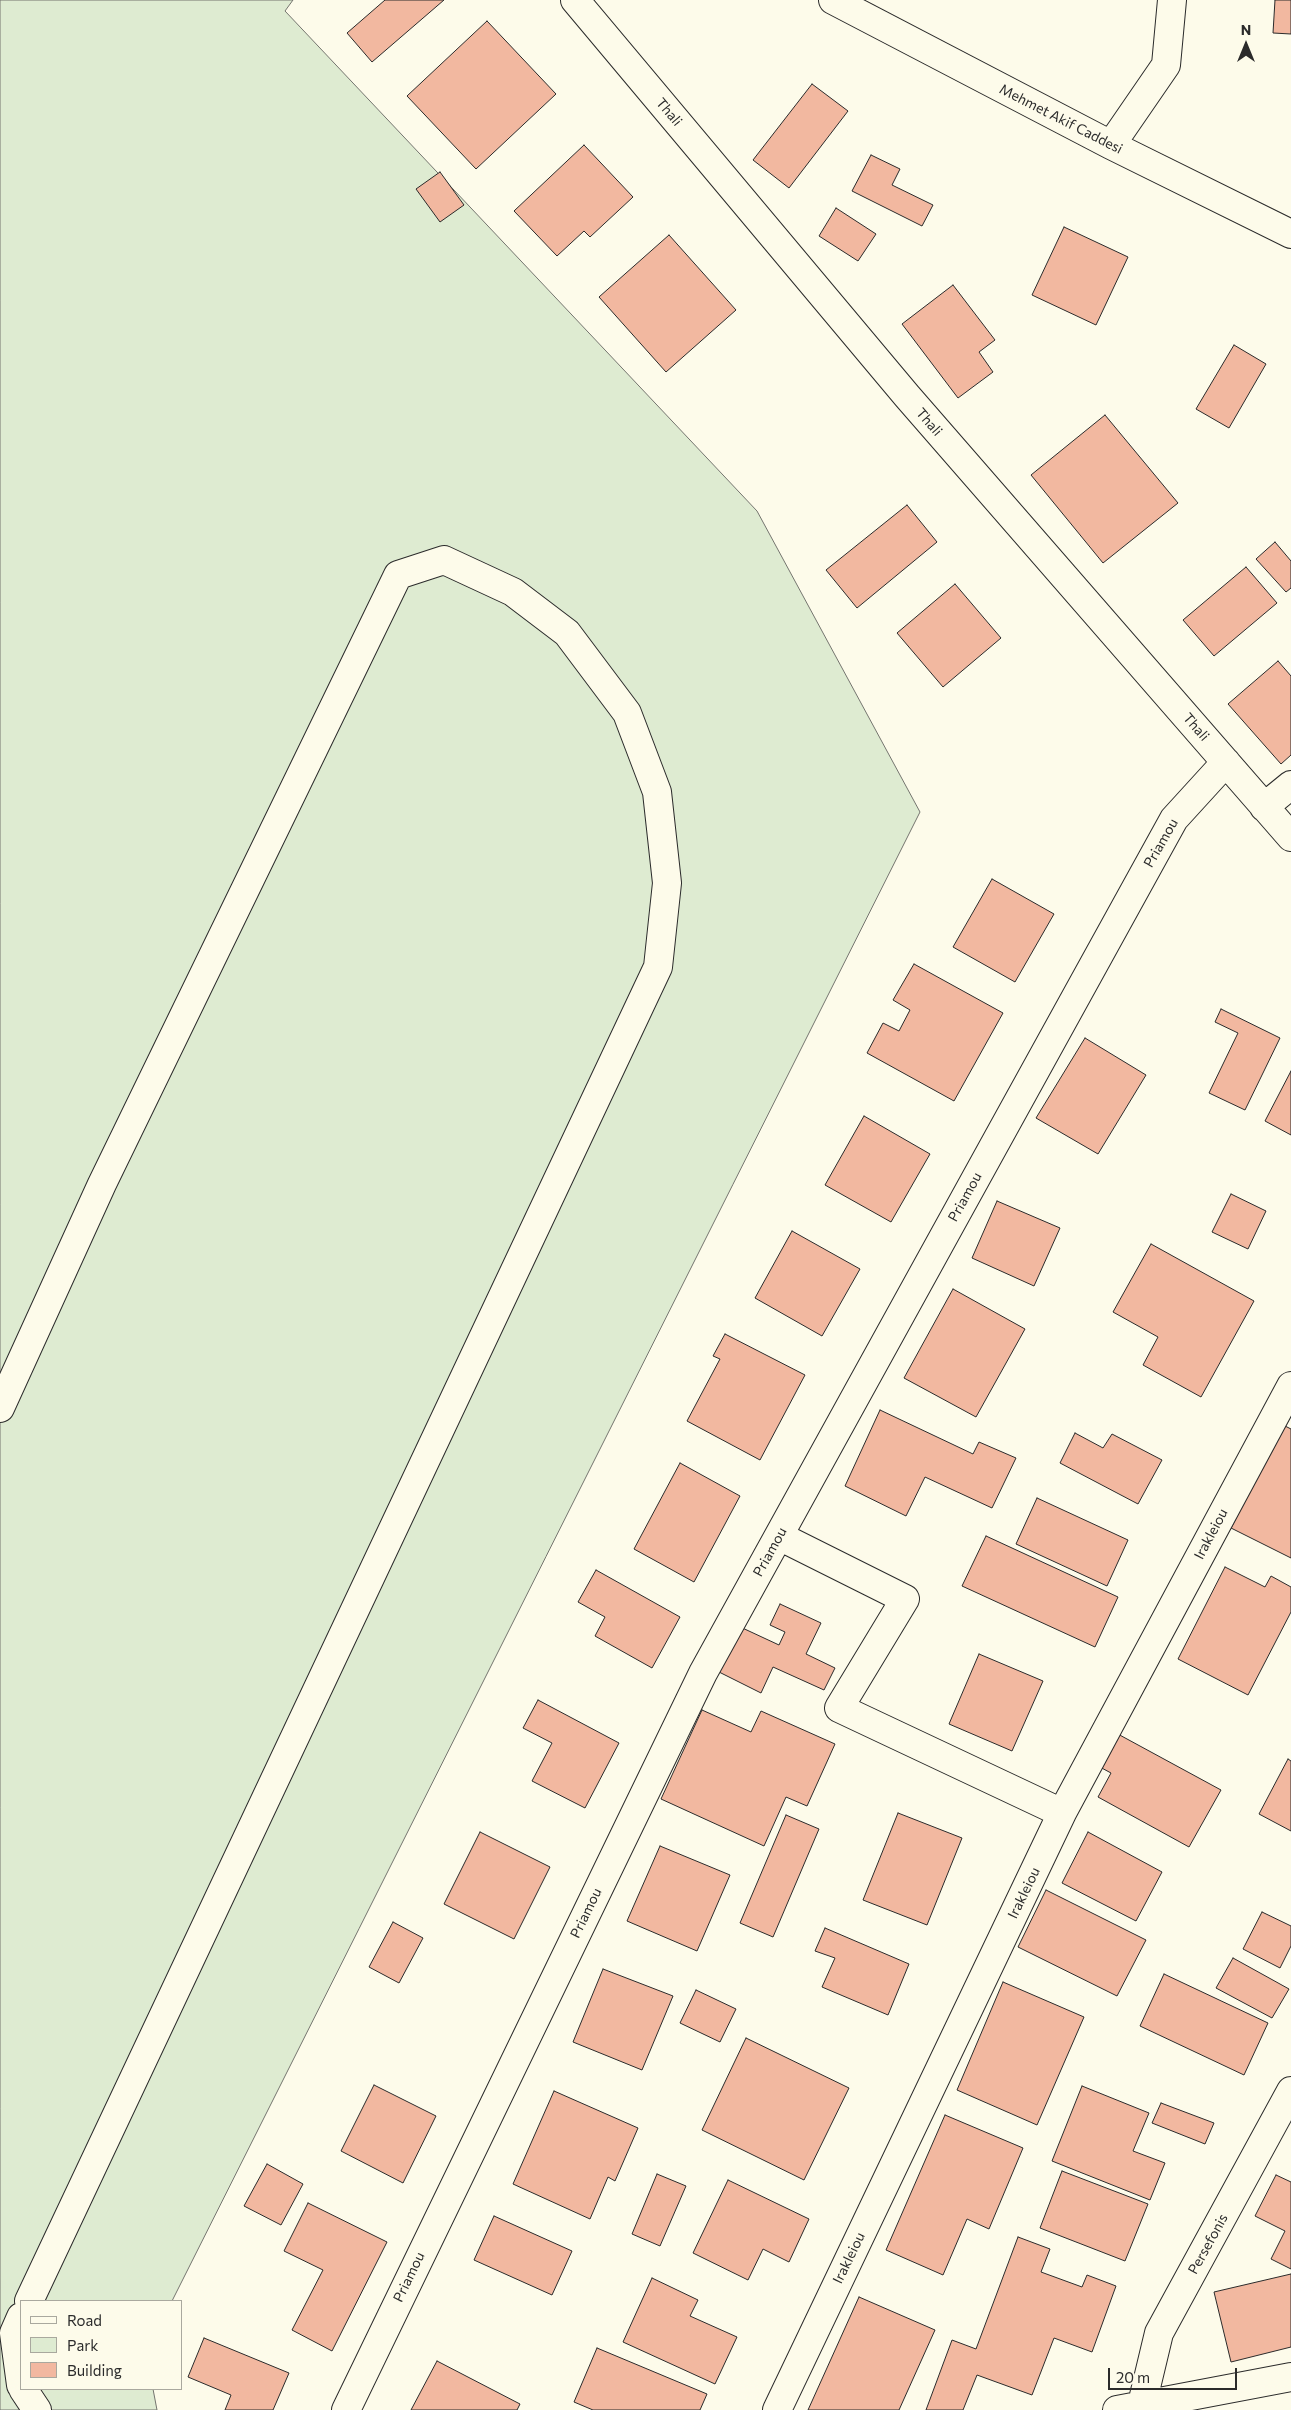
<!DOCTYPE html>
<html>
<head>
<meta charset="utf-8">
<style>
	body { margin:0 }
	#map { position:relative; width:1291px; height:2410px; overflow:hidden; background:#fdfbea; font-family:Commissioner,sans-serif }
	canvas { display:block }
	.legend { position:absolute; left:20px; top:2300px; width:162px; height:90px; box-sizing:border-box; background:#fdfbea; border:1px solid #a9a89e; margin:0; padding:6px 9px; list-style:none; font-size:15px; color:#2b2b2b }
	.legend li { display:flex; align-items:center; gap:10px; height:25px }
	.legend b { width:25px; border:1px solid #a9a89e }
	.north { position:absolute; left:1221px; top:20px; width:50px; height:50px; -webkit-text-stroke:4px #fdfbea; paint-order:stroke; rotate:0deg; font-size:14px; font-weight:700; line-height:20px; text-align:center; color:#2b2b2b }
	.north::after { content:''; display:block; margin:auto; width:18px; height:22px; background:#2b2b2b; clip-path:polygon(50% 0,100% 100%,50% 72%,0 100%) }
	.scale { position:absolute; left:1108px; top:2368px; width:129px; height:22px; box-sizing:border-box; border:2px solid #2b2b2b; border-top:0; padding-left:6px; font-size:15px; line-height:18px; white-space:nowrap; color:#2b2b2b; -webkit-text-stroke:4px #fdfbea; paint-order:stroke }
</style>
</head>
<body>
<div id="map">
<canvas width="1291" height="2410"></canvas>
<ul class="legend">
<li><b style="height:6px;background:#fdfbea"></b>Road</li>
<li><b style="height:14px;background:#deebd1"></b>Park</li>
<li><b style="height:14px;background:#f2b8a0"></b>Building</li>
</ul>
<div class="north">N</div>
<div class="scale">20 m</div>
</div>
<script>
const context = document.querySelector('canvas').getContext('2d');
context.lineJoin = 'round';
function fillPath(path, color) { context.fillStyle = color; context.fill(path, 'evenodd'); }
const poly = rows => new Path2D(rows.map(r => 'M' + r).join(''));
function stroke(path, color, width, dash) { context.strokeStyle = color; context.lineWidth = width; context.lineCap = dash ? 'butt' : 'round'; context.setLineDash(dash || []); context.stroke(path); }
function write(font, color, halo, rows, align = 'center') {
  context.font = font + ' Commissioner,sans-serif'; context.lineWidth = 4; context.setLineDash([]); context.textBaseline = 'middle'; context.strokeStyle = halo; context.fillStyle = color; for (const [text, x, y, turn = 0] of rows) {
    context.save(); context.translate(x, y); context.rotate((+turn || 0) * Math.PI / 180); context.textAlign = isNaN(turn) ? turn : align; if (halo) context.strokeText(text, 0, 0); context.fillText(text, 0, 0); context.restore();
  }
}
const green = poly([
	[0,0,293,0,285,11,757,511,920,812,172,2301,21,2301,21,2389,153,2389,157,2410,0,2410,0,0]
]);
fillPath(green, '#deebd1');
stroke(green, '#74746e', 1);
const building = poly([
	[385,0,444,0,372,62,347,33,385,0],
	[1275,0,1291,0,1291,34,1273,33,1275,0],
	[487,21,556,94,476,169,407,96,487,21],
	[812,84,848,111,789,188,753,160,812,84],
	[584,145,633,197,590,237,584,231,557,256,514,211,584,145],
	[871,155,900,169,892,185,933,205,922,226,852,191,871,155],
	[440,172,464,205,440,222,416,189,440,172],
	[836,208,876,234,858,261,819,236,836,208],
	[1064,227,1128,257,1096,325,1032,295,1064,227],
	[669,235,736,310,666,372,599,297,669,235],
	[953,285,995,340,979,352,993,372,958,398,902,324,953,285],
	[1234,345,1266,364,1229,428,1196,409,1234,345],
	[1105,415,1178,503,1103,563,1031,475,1105,415],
	[907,505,937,542,857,608,826,570,907,505],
	[1275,542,1291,561,1291,588,1286,592,1256,559,1275,542],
	[1246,567,1277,603,1214,656,1183,620,1246,567],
	[955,584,1001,638,943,687,897,633,955,584],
	[1278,661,1291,676,1291,755,1281,764,1228,704,1278,661],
	[992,879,1054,914,1015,982,953,947,992,879],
	[914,964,1003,1013,954,1101,867,1053,883,1023,899,1031,910,1010,893,1000,914,964],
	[1221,1009,1280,1038,1245,1110,1209,1093,1238,1033,1215,1022,1221,1009],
	[1085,1038,1146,1075,1098,1154,1036,1118,1085,1038],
	[1291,1071,1291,1135,1265,1121,1291,1071],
	[864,1116,930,1154,891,1222,825,1185,864,1116],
	[1231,1194,1266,1211,1248,1249,1212,1232,1231,1194],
	[997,1201,1060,1228,1034,1286,972,1258,997,1201],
	[792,1231,860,1269,822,1336,755,1298,792,1231],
	[1151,1244,1254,1301,1201,1397,1143,1365,1158,1337,1113,1312,1151,1244],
	[953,1289,1025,1329,976,1417,904,1378,953,1289],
	[725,1334,805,1375,760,1460,687,1421,720,1359,713,1356,725,1334],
	[880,1410,973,1454,979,1442,1016,1458,992,1508,925,1477,906,1516,845,1486,880,1410],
	[1283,1425,1291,1429,1291,1558,1231,1528,1283,1425],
	[1075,1433,1103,1448,1112,1434,1162,1460,1138,1504,1060,1463,1075,1433],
	[680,1463,740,1496,694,1582,634,1549,680,1463],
	[1037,1498,1128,1540,1107,1586,1016,1544,1037,1498],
	[986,1536,1118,1597,1095,1647,962,1586,986,1536],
	[1225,1567,1265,1587,1271,1576,1291,1587,1291,1612,1248,1695,1178,1659,1225,1567],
	[596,1570,680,1617,652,1668,595,1636,605,1617,578,1602,596,1570],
	[780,1604,821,1623,806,1654,835,1668,824,1690,773,1667,761,1693,715,1670,736,1625,779,1645,785,1632,770,1625,780,1604],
	[979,1654,1043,1681,1012,1751,949,1724,979,1654],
	[538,1700,619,1743,585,1808,532,1781,552,1743,523,1728,538,1700],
	[702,1710,751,1732,761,1711,835,1744,807,1806,786,1797,764,1846,661,1799,702,1710],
	[1116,1733,1221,1790,1189,1847,1098,1797,1111,1773,1098,1766,1116,1733],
	[1288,1759,1291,1761,1291,1831,1259,1814,1288,1759],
	[898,1813,962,1838,927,1925,863,1900,898,1813],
	[786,1815,819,1829,773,1937,740,1923,786,1815],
	[480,1832,550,1867,514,1939,444,1904,480,1832],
	[1088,1832,1162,1872,1136,1921,1062,1883,1088,1832],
	[660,1846,730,1875,697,1951,627,1921,660,1846],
	[1046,1890,1146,1940,1117,1996,1018,1947,1046,1890],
	[1262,1912,1291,1926,1291,1946,1280,1968,1243,1949,1262,1912],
	[393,1922,423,1938,399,1983,369,1967,393,1922],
	[825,1928,909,1964,888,2015,822,1987,835,1958,815,1951,825,1928],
	[1233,1958,1289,1989,1272,2018,1216,1988,1233,1958],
	[603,1969,673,1996,642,2070,573,2042,603,1969],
	[1164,1974,1268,2023,1244,2075,1140,2026,1164,1974],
	[1003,1982,1084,2017,1037,2125,957,2090,1003,1982],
	[696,1990,736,2009,720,2042,680,2023,696,1990],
	[746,2038,849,2088,804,2180,702,2130,746,2038],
	[374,2085,436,2116,403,2183,341,2151,374,2085],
	[1082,2086,1149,2113,1133,2151,1165,2163,1150,2200,1052,2161,1082,2086],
	[554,2091,638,2128,615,2181,608,2177,590,2219,513,2184,554,2091],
	[1161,2103,1214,2123,1205,2144,1152,2123,1161,2103],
	[945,2115,1023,2148,989,2229,967,2219,943,2275,886,2250,945,2115],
	[267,2164,303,2184,281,2225,244,2206,267,2164],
	[1062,2171,1148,2204,1125,2261,1040,2228,1062,2171],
	[657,2174,686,2186,660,2246,632,2234,657,2174],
	[1276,2175,1291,2182,1291,2269,1271,2259,1285,2231,1255,2216,1276,2175],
	[728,2180,809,2219,789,2262,763,2249,748,2280,693,2253,728,2180],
	[308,2203,387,2242,332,2351,292,2330,323,2270,284,2251,308,2203],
	[494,2216,572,2251,552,2295,474,2260,494,2216],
	[1018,2237,1050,2249,1041,2272,1082,2287,1087,2275,1116,2286,1092,2352,1054,2338,1032,2395,977,2375,963,2410,926,2410,952,2340,976,2349,1018,2237],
	[1291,2274,1291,2347,1231,2362,1214,2292,1291,2274],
	[652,2278,698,2300,690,2316,737,2337,715,2384,623,2342,652,2278],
	[859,2297,935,2330,899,2410,808,2410,859,2297],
	[204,2338,289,2373,273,2410,225,2410,231,2395,188,2377,204,2338],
	[597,2348,707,2394,700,2410,593,2410,574,2402,597,2348],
	[437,2361,520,2404,517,2410,411,2410,437,2361]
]);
fillPath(building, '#f2b8a0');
stroke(building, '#2b2b2b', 1);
const minor = poly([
	[575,0,907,396,1291,837],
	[833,0,1111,145,1291,234],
	[1111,145,1166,65,1172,0],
	[1264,807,1291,785],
	[0,1408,102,1184,398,575,444,560,513,592,567,633,627,713,657,792,667,883,658,967,29,2301],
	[779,1536,905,1599,839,1708,1062,1813],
	[21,2317,14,2333,21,2385],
	[23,2389,37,2410],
	[1142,2404,1159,2333,1291,2091],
	[346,2410,703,1673,1174,819,1226,762],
	[777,2410,1062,1813,1291,1386],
	[1117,2410,1291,2377]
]);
stroke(minor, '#2b2b2b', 30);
stroke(minor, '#fdfbea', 28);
write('14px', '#2b2b2b', '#fdfbea', [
	["Thali",669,112,50],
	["Mehmet Akif Caddesi",1061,119,27],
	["Thali",929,422,49],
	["Thali",1196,727,49],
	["Priamou",1161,843,-60],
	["Priamou",965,1197,-61],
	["Irakleiou",1211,1534,-62],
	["Priamou",770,1552,-61],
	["Irakleiou",1024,1893,-64],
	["Priamou",586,1913,-64],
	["Persefonis",1208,2244,-61],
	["Irakleiou",849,2258,-64],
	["Priamou",409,2277,-64]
]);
</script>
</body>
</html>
